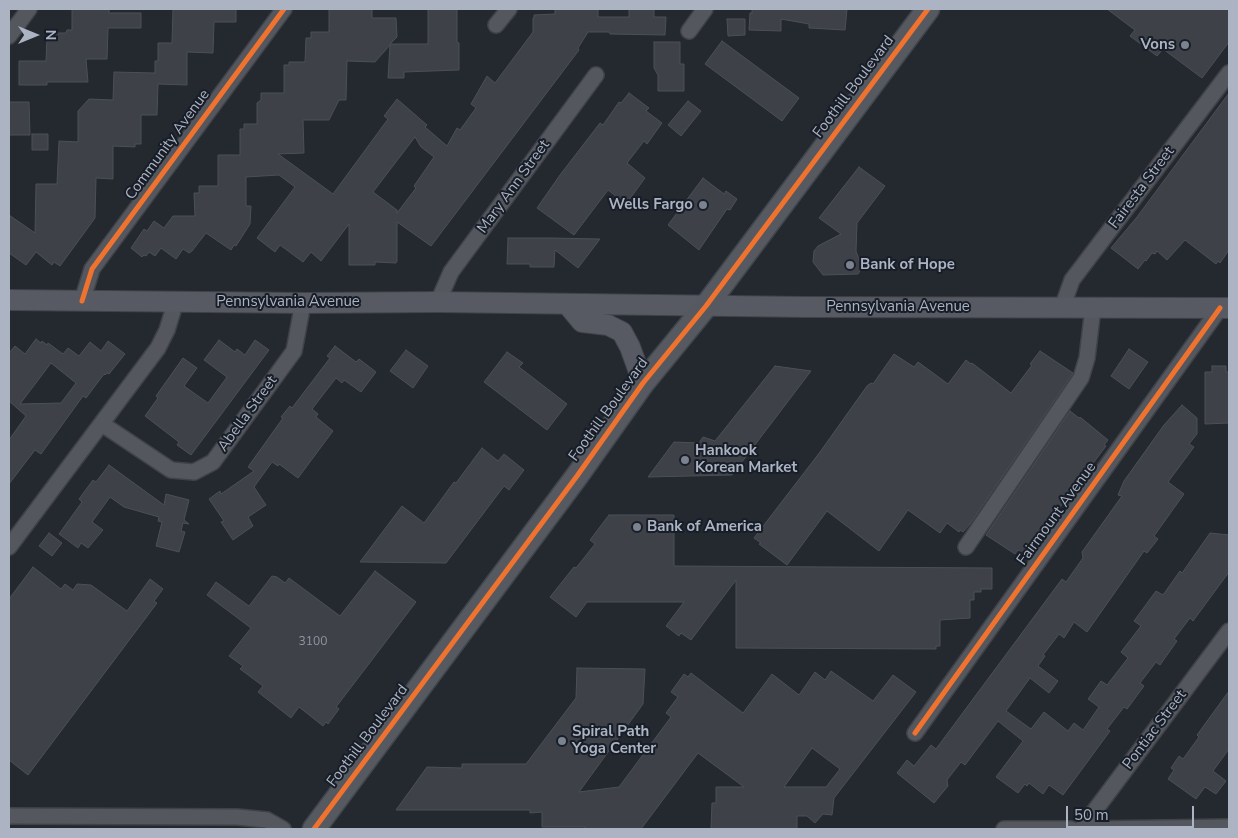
<!DOCTYPE html>
<html>
<head>
<meta charset="utf-8">
<style>
	body { margin:0 }
	#map { position:relative; width:1238px; height:838px; overflow:hidden; background:#24282f; font-family:"Nunito Sans",sans-serif }
	canvas { display:block }
	.frame { position:absolute; inset:0; border:10px solid #acb3c2; pointer-events:none }
	.north { position:absolute; left:10px; top:10px; width:50px; height:50px; -webkit-text-stroke:4px #181e28; paint-order:stroke; rotate:90deg; font-size:14px; font-weight:700; line-height:20px; text-align:center; color:#acb3c2 }
	.north::after { content:''; display:block; margin:auto; width:18px; height:22px; background:#acb3c2; clip-path:polygon(50% 0,100% 100%,50% 72%,0 100%) }
	.scale { position:absolute; left:1066px; top:806px; width:128px; height:22px; box-sizing:border-box; border:2px solid #acb3c2; border-top:0; padding-left:6px; font-size:15px; line-height:18px; white-space:nowrap; color:#acb3c2; -webkit-text-stroke:4px #181e28; paint-order:stroke }
</style>
</head>
<body>
<div id="map">
<canvas width="1238" height="838"></canvas>
<div class="frame"></div>
<div class="north">N</div>
<div class="scale">50 m</div>
</div>
<script>
const context = document.querySelector('canvas').getContext('2d');
context.lineJoin = 'round';
function fillPath(path, color) { context.fillStyle = color; context.fill(path, 'evenodd'); }
const poly = rows => new Path2D(rows.map(r => 'M' + r).join(''));
function stroke(path, color, width, dash) { context.strokeStyle = color; context.lineWidth = width; context.lineCap = dash ? 'butt' : 'round'; context.setLineDash(dash || []); context.stroke(path); }
function write(font, color, halo, rows, align = 'center') {
  context.font = font + ' "Nunito Sans",sans-serif'; context.lineWidth = 4; context.setLineDash([]); context.textBaseline = 'middle'; context.strokeStyle = halo; context.fillStyle = color; for (const [text, x, y, turn = 0] of rows) {
    context.save(); context.translate(x, y); context.rotate((+turn || 0) * Math.PI / 180); context.textAlign = isNaN(turn) ? turn : align; if (halo) context.strokeText(text, 0, 0); context.fillText(text, 0, 0); context.restore();
  }
}
const building = poly([
	[72,9,109,9,109,13,141,13,141,28,108,28,107,59,86,59,88,82,47,82,47,85,19,85,19,61,46,61,47,38,49,38,49,33,66,33,67,30,72,30,72,9],
	[173,9,236,9,236,22,214,22,213,53,187,52,187,85,158,84,157,115,141,115,141,144,135,144,135,147,113,146,113,179,96,178,95,218,60,266,54,262,52,265,36,252,26,265,9,253,9,215,35,233,36,184,57,184,59,141,78,142,78,111,89,99,113,100,114,72,155,73,155,61,158,61,158,43,172,43,173,9],
	[329,9,372,9,372,18,396,18,397,37,390,44,428,44,428,9,457,9,457,42,459,43,459,70,404,72,404,78,388,78,390,45,375,62,347,61,346,100,339,100,329,120,303,120,304,153,278,154,333,194,388,119,384,116,397,99,427,125,425,127,447,146,457,128,460,130,476,108,471,104,487,76,495,83,533,32,533,18,534,18,534,15,555,14,555,9,598,9,598,17,629,17,629,9,654,9,654,17,666,17,665,35,610,34,609,32,588,32,578,48,579,50,431,246,397,222,397,261,396,263,375,262,375,265,349,265,349,224,321,261,311,252,303,262,280,245,275,252,257,238,295,187,279,175,246,177,246,206,251,206,250,224,236,246,234,245,231,250,206,233,192,251,189,253,183,249,176,259,161,248,155,256,149,252,146,256,144,255,142,257,131,248,144,229,147,231,154,221,164,228,173,216,195,216,194,193,199,193,199,186,218,186,218,155,240,155,240,129,244,129,244,124,257,124,257,103,261,100,261,93,284,93,284,65,289,65,289,62,305,62,306,38,311,38,311,32,329,32,329,9],
	[415,137,421,147,434,157,414,186,416,188,397,213,397,210,373,192,415,137],
	[752,9,847,9,845,30,809,28,809,24,781,19,781,31,749,30,750,13,752,13,752,9],
	[1107,9,1229,9,1229,42,1202,78,1163,49,1157,56,1130,36,1135,30,1107,9],
	[727,19,745,19,745,35,728,36,727,19],
	[722,41,799,98,782,121,705,64,722,41],
	[654,42,680,42,680,64,684,64,684,91,658,91,658,75,654,68,654,42],
	[629,93,649,108,646,111,662,123,647,144,644,141,627,163,645,178,626,204,608,190,574,235,537,208,560,175,600,123,603,125,619,102,621,103,629,93],
	[1229,93,1229,250,1220,263,1218,261,1216,264,1185,240,1167,260,1157,251,1155,254,1152,253,1146,261,1145,260,1138,269,1111,248,1137,217,1229,93],
	[688,101,701,111,681,136,668,125,688,101],
	[9,102,29,102,30,135,9,135,9,102],
	[32,134,48,134,48,150,32,150,32,134],
	[859,167,885,186,857,223,856,251,862,268,858,274,823,275,813,262,814,251,818,246,841,234,819,218,859,167],
	[703,178,724,194,726,191,737,199,730,210,727,209,699,250,668,225,703,178],
	[508,238,552,238,600,239,578,268,555,250,554,267,530,267,530,264,507,264,508,238],
	[36,339,41,343,42,341,47,345,48,343,63,354,68,348,79,356,90,342,101,351,108,341,125,354,109,374,107,373,105,375,104,374,86,398,83,396,41,454,35,450,9,484,9,440,26,416,9,401,9,353,15,346,25,354,36,339],
	[51,363,76,383,61,403,20,404,51,363],
	[219,340,235,352,237,349,245,355,255,340,269,350,191,455,177,445,179,442,145,416,158,398,156,396,183,358,197,368,184,386,208,403,227,377,204,360,219,340],
	[335,346,356,362,359,359,376,372,361,392,344,380,342,383,336,378,312,409,318,414,316,417,333,431,298,478,279,464,278,466,272,462,254,487,266,505,248,517,253,526,233,540,221,522,224,521,209,499,220,491,221,494,254,471,248,467,283,418,281,417,290,406,292,408,330,358,327,356,335,346],
	[1129,349,1148,362,1129,389,1111,376,1129,349],
	[406,350,428,366,413,388,390,371,406,350],
	[1040,351,1073,373,1072,375,970,524,963,532,960,530,959,532,947,523,940,533,908,510,879,551,827,511,787,565,759,544,761,543,754,538,820,452,867,386,871,383,873,384,894,354,914,367,918,362,948,384,966,360,971,364,972,363,1011,393,1032,365,1030,364,1040,351],
	[507,352,523,363,519,367,567,404,547,430,484,382,507,352],
	[775,366,811,371,732,475,648,477,674,442,699,443,703,437,715,441,775,366],
	[1212,366,1226,366,1226,372,1229,372,1229,423,1205,424,1205,372,1212,372,1212,366],
	[1182,405,1197,418,1197,434,1189,444,1194,447,1168,482,1184,494,1154,536,1158,539,1147,553,1144,551,1087,632,1074,622,1064,638,1059,634,1043,655,1045,656,1038,666,1058,681,1049,693,1030,678,1006,711,1031,729,1044,712,1068,731,1074,723,1083,730,1099,707,1088,699,1101,681,1107,685,1128,658,1121,652,1141,626,1134,621,1156,591,1163,595,1180,571,1182,573,1210,533,1229,535,1229,572,1193,621,1190,618,1174,639,1177,641,1160,665,1156,662,1140,683,1144,686,1127,709,1124,707,1107,729,1110,731,1063,795,1049,785,1043,794,1029,783,1027,786,1025,784,1018,793,996,777,1023,741,998,721,965,765,961,762,947,780,948,786,934,803,897,773,907,760,914,766,931,745,936,749,1062,579,1066,582,1083,558,1082,552,1122,496,1118,495,1124,481,1164,425,1182,405],
	[1070,411,1079,418,1080,417,1108,440,1104,445,1106,446,1024,555,1018,550,1015,554,986,535,1070,411],
	[482,448,498,461,504,454,524,470,509,490,504,486,446,563,360,562,402,506,424,523,454,482,456,483,482,448],
	[109,465,164,505,166,494,189,500,184,520,189,524,183,523,181,531,185,532,179,552,156,546,162,522,158,521,159,517,124,507,110,497,92,522,103,530,88,548,81,543,78,548,59,534,82,502,79,499,93,480,96,482,109,465],
	[609,515,674,515,674,566,992,568,992,589,981,589,981,592,974,592,974,600,970,600,970,618,940,620,940,646,936,646,936,649,736,648,736,580,691,640,681,633,679,636,666,626,684,602,587,602,576,617,550,597,574,567,576,568,595,544,590,540,609,515],
	[49,533,62,543,52,556,39,546,49,533],
	[33,567,61,589,65,584,73,590,77,584,91,585,127,611,150,579,163,589,154,601,157,603,28,775,9,760,9,599,33,567],
	[375,571,416,602,336,707,339,709,328,724,326,722,323,726,299,707,291,718,258,692,263,686,240,669,243,666,229,656,251,628,207,595,216,582,249,606,272,576,277,577,285,583,289,578,340,616,375,571],
	[577,668,645,669,643,704,579,792,619,787,671,717,666,713,678,697,671,692,684,674,688,677,691,673,743,713,772,674,799,695,815,672,825,680,831,671,873,701,893,675,916,692,834,798,832,815,823,814,815,823,807,816,797,816,797,829,711,829,712,803,716,803,716,787,744,787,698,753,641,829,585,829,585,827,542,827,542,812,530,813,530,810,396,810,427,767,462,768,462,764,526,764,576,698,577,668],
	[812,748,840,769,826,787,784,787,812,748],
	[1229,691,1229,749,1213,771,1226,781,1216,794,1205,787,1196,799,1168,779,1174,770,1171,768,1179,756,1183,759,1199,737,1197,735,1229,691]
]);
fillPath(building, '#3e4148');
stroke(building, '#4b5058', 1);
const minor = poly([
	[496,25,509,9],
	[689,31,705,9],
	[9,36,29,9],
	[82,301,92,269,284,9],
	[438,302,451,272,596,75],
	[1062,308,1072,280,1229,73],
	[102,424,171,470,194,472,213,462,294,351,303,303],
	[9,547,158,348,167,330,176,301],
	[966,547,1081,378,1087,358,1093,308],
	[915,733,1220,308],
	[9,816,237,817,267,820,283,829],
	[1004,829,1071,829],
	[1081,829,1229,631],
	[1094,829,1229,827]
]);
const secondary = poly([
	[9,300,303,303,438,302,804,307,1229,308],
	[567,304,582,322,608,325,622,332,630,347,643,383]
]);
const primary = poly([
	[314,829,577,476,643,383,706,306,928,9]
]);
stroke(minor, '#404248', 18);
stroke(secondary, '#404248', 22);
stroke(primary, '#41454c', 25);
stroke(minor, '#54575e', 15);
stroke(secondary, '#575a63', 20);
stroke(primary, '#565960', 22);
stroke(poly([
	[82,301,92,269,284,9],
	[915,733,1220,308],
	[314,829,577,476,643,383,706,306,928,9]
]), '#ef722f', 5);
for (const [x, y, r, color] of [
	[1185,45,5,"#7c828f"],
	[703,205,5,"#7c828f"],
	[850,265,5,"#7c828f"],
	[685,460,5,"#7c828f"],
	[637,527,5,"#7c828f"],
	[562,741,5,"#7c828f"]
]) { const dot = new Path2D(); dot.arc(x, y, r, 0, 2 * Math.PI); context.fillStyle = color; context.fill(dot); stroke(dot, '#181e28', 2); }
write('12px', '#9096a4', null, [
	["3100",313,642]
]);
write('bold 15px', '#acb3c2', '#181e28', [
	["Vons",1175,45,"right"],
	["Wells Fargo",693,205,"right"],
	["Bank of Hope",860,265],
	["Hankook",695,451],
	["Korean Market",695,468],
	["Bank of America",647,527],
	["Spiral Path",572,732],
	["Yoga Center",572,749]
], 'left');
write('15px', '#acb3c2', '#181e28', [
	["Foothill Boulevard",854,87,-53],
	["Community Avenue",168,145,-54],
	["Mary Ann Street",514,187,-54],
	["Fairesta Street",1142,188,-53],
	["Pennsylvania Avenue",288,302],
	["Pennsylvania Avenue",898,307],
	["Foothill Boulevard",609,410,-54],
	["Abella Street",248,414,-54],
	["Fairmount Avenue",1057,514,-54],
	["Pontiac Street",1155,730,-53],
	["Foothill Boulevard",368,736,-53]
]);
</script>
</body>
</html>
